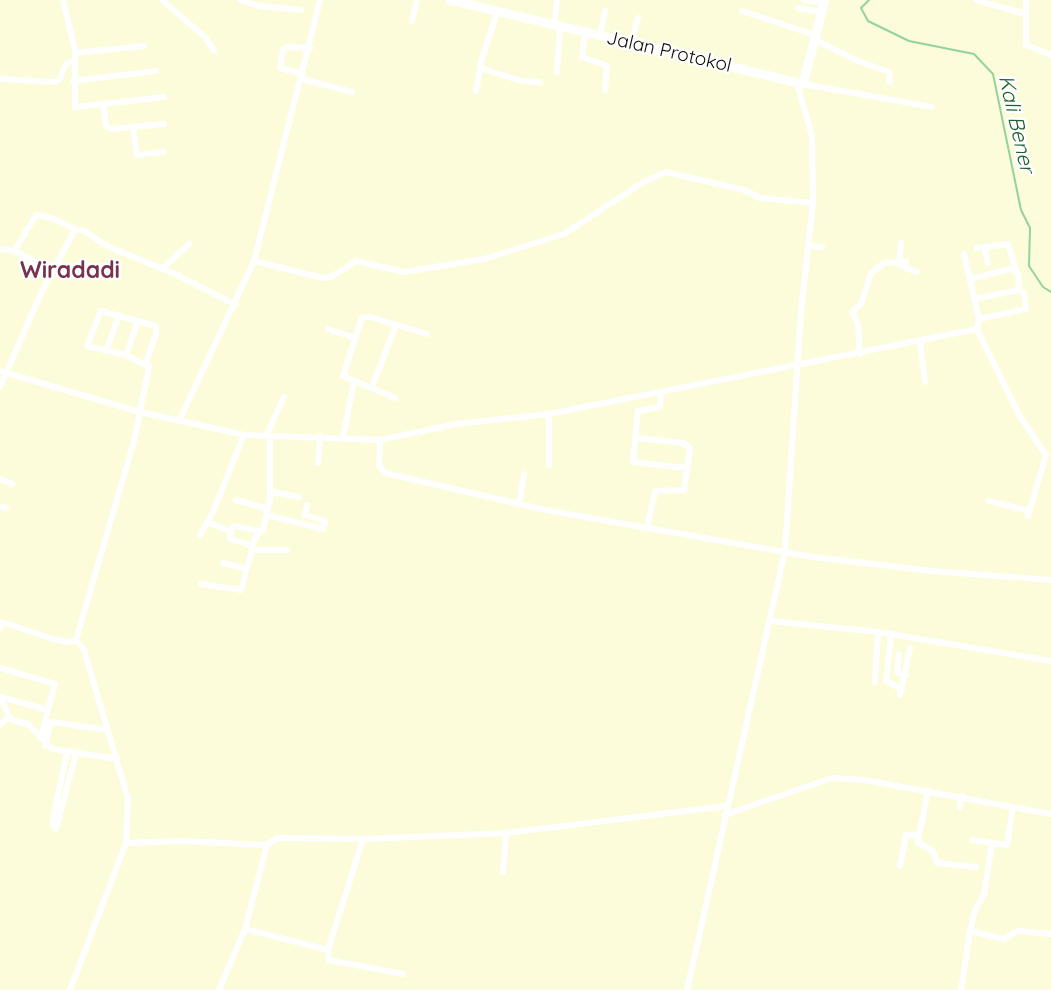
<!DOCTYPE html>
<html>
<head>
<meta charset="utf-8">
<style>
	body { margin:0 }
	canvas { display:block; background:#fcfcda }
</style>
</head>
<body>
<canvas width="1051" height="990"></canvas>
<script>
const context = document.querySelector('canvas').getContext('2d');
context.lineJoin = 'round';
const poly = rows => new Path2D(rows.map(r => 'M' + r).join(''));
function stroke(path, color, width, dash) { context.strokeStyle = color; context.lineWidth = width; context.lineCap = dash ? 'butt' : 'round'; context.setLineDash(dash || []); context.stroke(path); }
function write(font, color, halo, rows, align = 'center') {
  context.font = font + ' Quicksand,sans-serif'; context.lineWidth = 5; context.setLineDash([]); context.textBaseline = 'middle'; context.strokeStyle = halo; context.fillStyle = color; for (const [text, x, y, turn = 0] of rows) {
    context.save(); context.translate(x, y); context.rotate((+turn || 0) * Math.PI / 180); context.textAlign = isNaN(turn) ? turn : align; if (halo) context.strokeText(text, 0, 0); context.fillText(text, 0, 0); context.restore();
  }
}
stroke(poly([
	[869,0,861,8,868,21,909,41,974,54,993,74,1021,210,1030,228,1029,266,1043,287,1051,292]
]), '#95d29f', 2);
stroke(poly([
	[63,0,75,50,75,107,103,104,106,126,111,129,164,124],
	[162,0,205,37,214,51],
	[240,0,259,6,301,10],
	[804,0,824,3],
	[976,0,1026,14],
	[1026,0,1026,45,1051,55],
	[798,8,821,12],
	[742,11,815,35],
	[412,21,417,0],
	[554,25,557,0],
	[585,32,582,57,607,66,605,90],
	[600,36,605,11],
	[813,39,858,61,889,72,890,82],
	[631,43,638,18],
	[75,53,144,46],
	[480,68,521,81,540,82],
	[557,72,560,26],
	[303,74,280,68,283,49,287,47,310,48],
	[0,79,54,82,59,80,66,64,74,60],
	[302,79,352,92],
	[73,81,156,71],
	[803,84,932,107],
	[476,91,481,62,497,12],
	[103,104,164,97],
	[133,127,137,155,163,152],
	[901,243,899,265,917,272],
	[809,246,822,247],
	[984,247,988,263],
	[977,248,1008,244,1016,270],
	[0,249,14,251,52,270],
	[14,251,36,215,52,218,77,230],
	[964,254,979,319,977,329,1019,415,1046,455,1028,516],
	[254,261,323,278,331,277,356,261,404,272,484,259,564,234,645,181,666,172,744,190,760,198,813,203],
	[162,269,189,244],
	[971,279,1010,269,1018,274,1019,290,975,299],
	[979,319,1026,309,1024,293,1019,290],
	[328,329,355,338],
	[920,343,925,382],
	[106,351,119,315],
	[860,354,858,324,852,312,861,304,871,273,884,263,906,262],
	[126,355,138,321],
	[146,363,156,334,156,326,101,311,87,346,126,355,149,367,134,441,76,640,84,650,128,799,126,843,180,841,267,845,277,838,363,839,506,833,727,806],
	[0,371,140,412,244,435,380,440,379,466,385,473,545,510,813,557,932,571,1051,580],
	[0,387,42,291,75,230,83,230,107,246,175,274,236,305],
	[372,387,396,325],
	[661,393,660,407,638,411,633,462,687,468],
	[395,398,343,376,362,318,370,317,427,334],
	[549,414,549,465],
	[179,421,254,261,320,0],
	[266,436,284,397],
	[343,437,354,382],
	[636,438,683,443,690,448,684,490,655,491,647,528],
	[380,440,456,424,549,414,977,329],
	[318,463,320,436],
	[0,479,12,484],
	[272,492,299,497],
	[236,500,268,509],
	[989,501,1029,511],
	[519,504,524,474],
	[0,506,6,508],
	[267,515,323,529,325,521,305,515,307,505],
	[208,522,231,532],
	[200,535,213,512,244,435],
	[253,546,230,539,232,528,234,526,259,531],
	[252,550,287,550],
	[223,563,246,569],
	[201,584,241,590,255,538,263,530,270,499,270,436],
	[770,621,878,632,1051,661],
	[0,628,2,622,53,639,68,642,76,640],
	[891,634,886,681,902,689],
	[899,654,897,672,906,675],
	[0,668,55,684,48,710,0,697],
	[875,682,878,632],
	[900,695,910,648],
	[9,719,28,724,52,749,117,759],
	[0,725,9,716,0,697],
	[41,738,48,710],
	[45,746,51,722,108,730],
	[960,807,961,796],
	[724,815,832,778,864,780,1051,814],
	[56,829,53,826,53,818,67,753],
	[56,829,76,754],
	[919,835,918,843,933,851,937,863,976,867],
	[363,839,328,950,329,960,403,974],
	[972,840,1007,845,1013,807],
	[900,866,906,835,919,835,928,791],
	[503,872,506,833],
	[245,929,328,950],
	[970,931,1004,939,1017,931,1051,934],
	[70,990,126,843],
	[219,990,245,929,267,845],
	[687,990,785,551,801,312,813,203,812,136,797,83],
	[961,990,970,931,975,910,984,894,992,844]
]), '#fff', 6);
stroke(poly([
	[450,0,803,84,825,0]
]), '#fff', 9);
write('19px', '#0e0d04', '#fff', [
	["Jalan Protokol",669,52,13]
]);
write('italic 21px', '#1f5f30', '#fff', [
	["Kali Bener",1016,124,77]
]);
write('bold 23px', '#77334d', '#fff', [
	["Wiradadi",70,271]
]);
</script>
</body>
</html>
